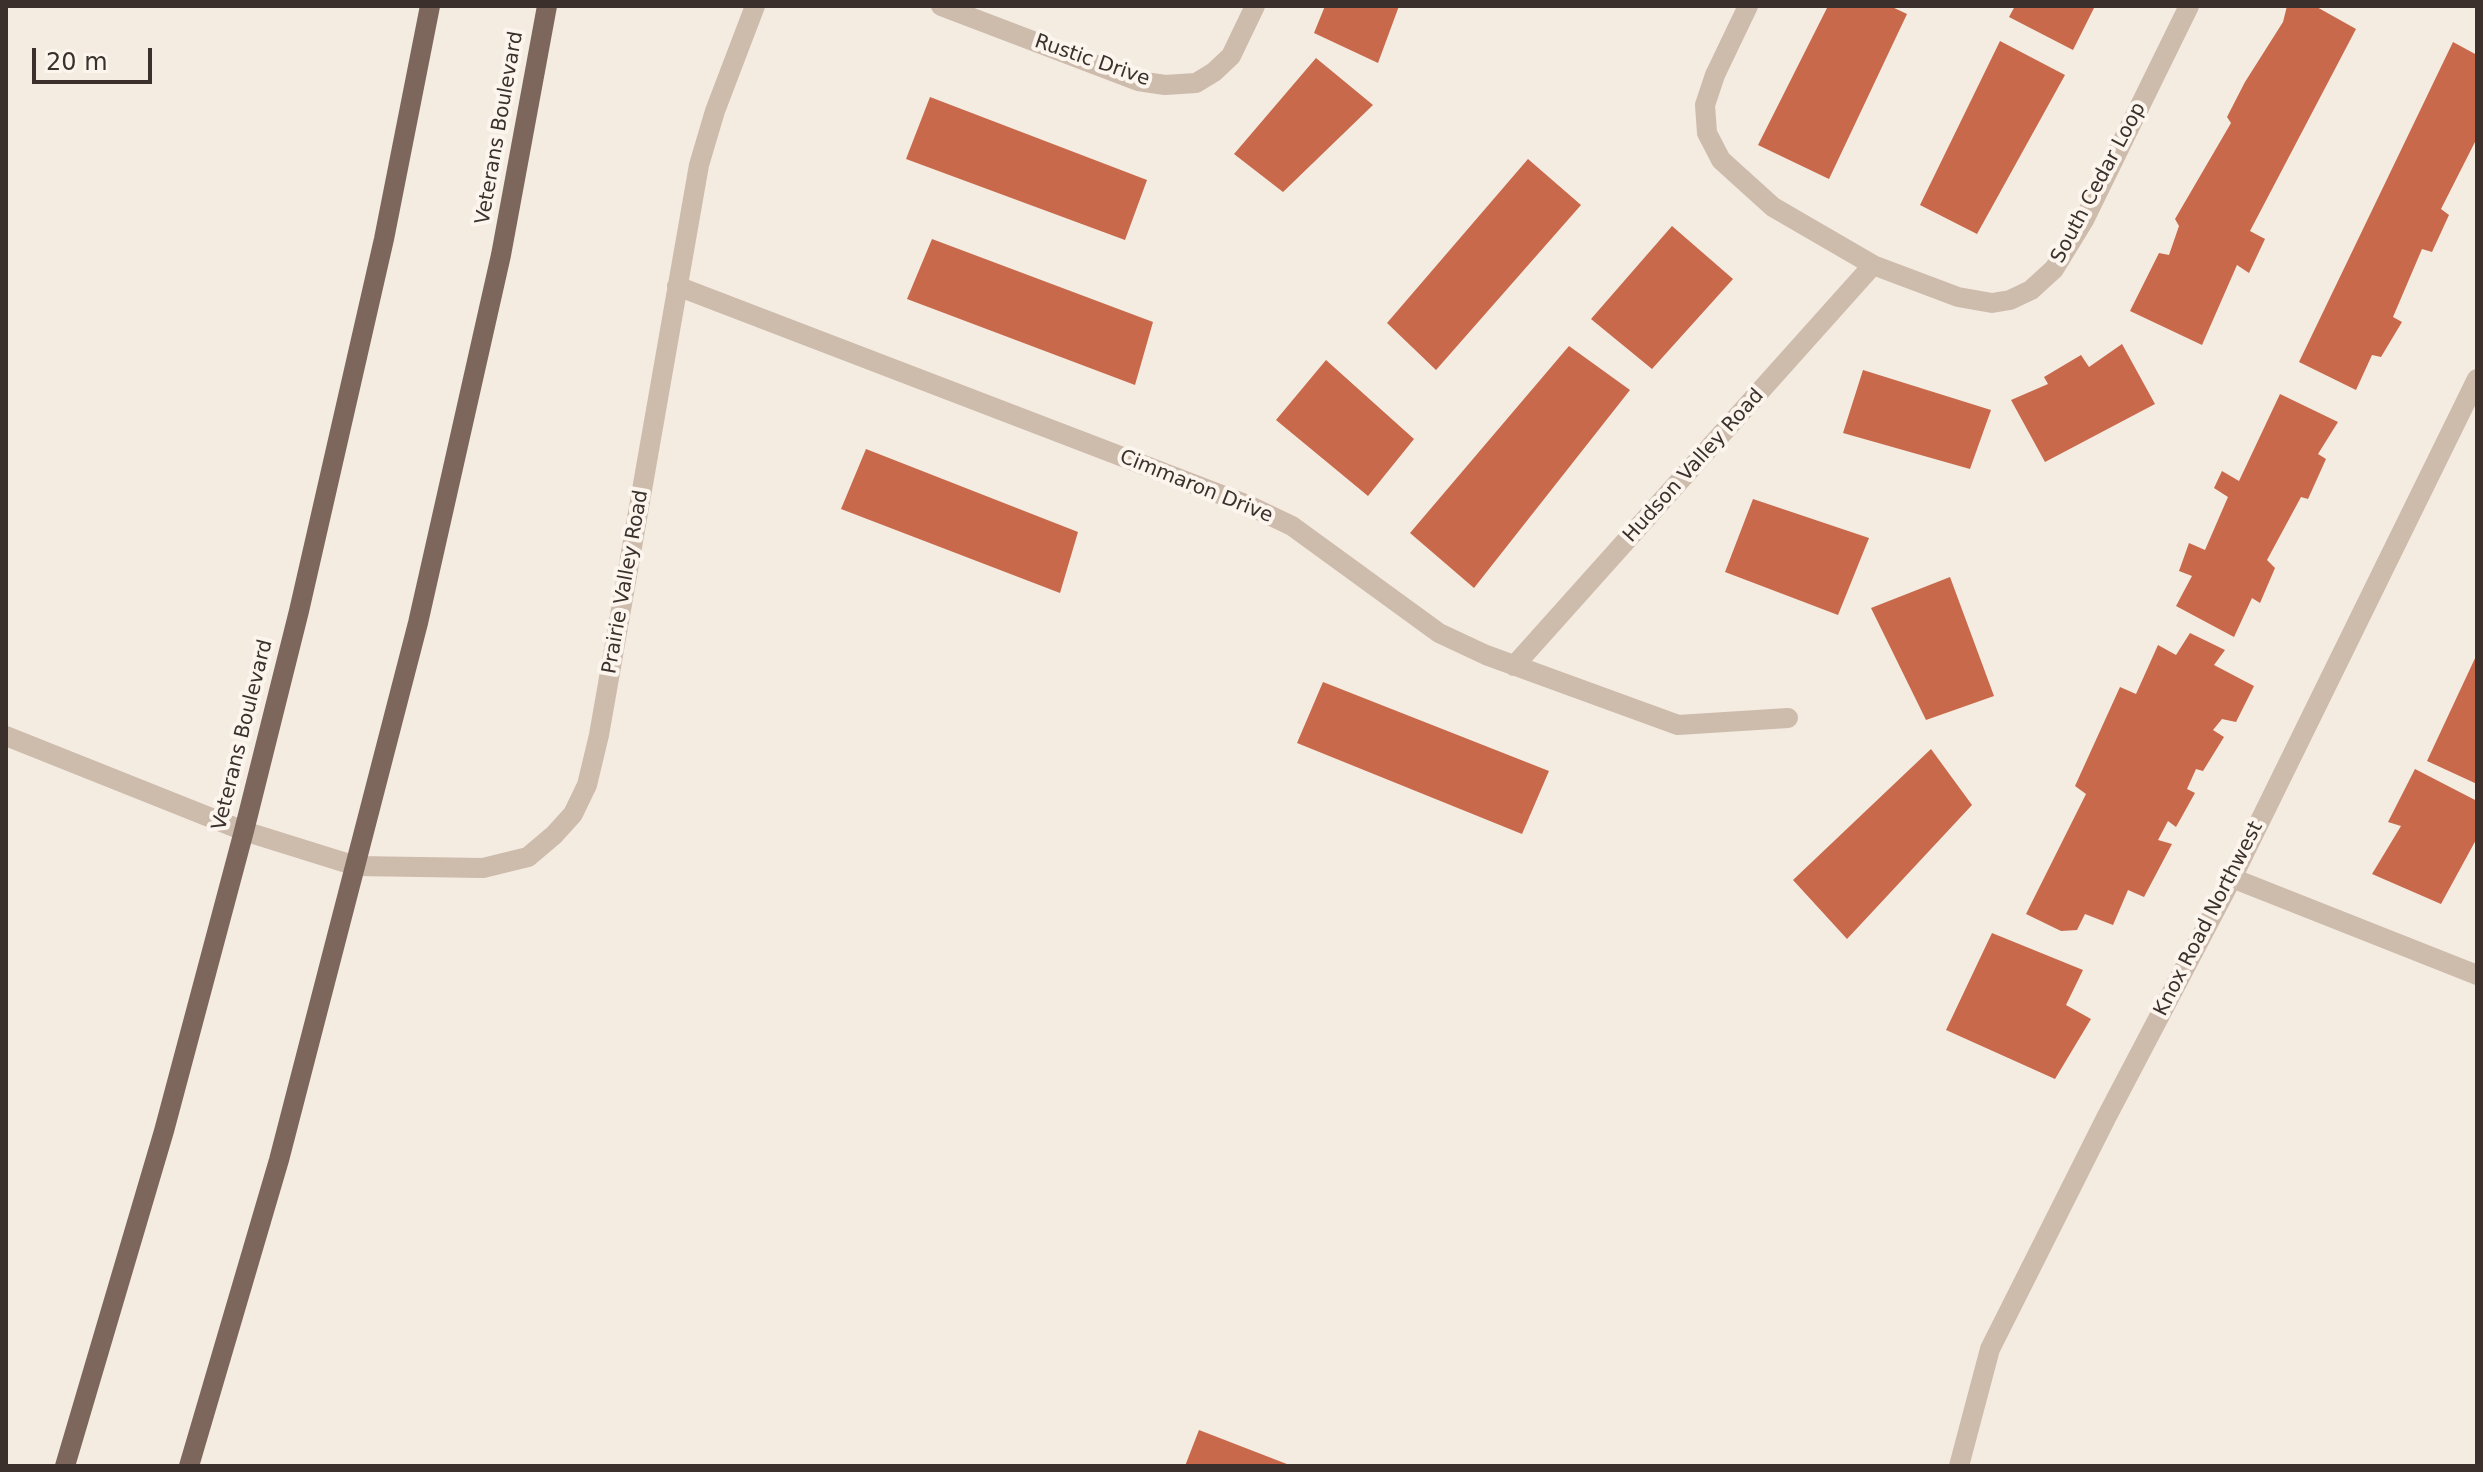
<!DOCTYPE html>
<html>
<head>
<meta charset="utf-8">
<style>
	body { margin:0 }
	#map { position:relative; width:2483px; height:1472px; overflow:hidden; background:#f4ebe1; font-family:"DejaVu Sans",sans-serif }
	canvas { display:block }
	.frame { position:absolute; inset:0; border:8px solid #3b302b; pointer-events:none }
	.scale { position:absolute; left:32px; top:48px; width:120px; height:36px; box-sizing:border-box; border:4px solid #3b302b; border-top:0; padding-left:10px; font-size:24px; line-height:28px; white-space:nowrap; color:#3b302b; -webkit-text-stroke:6px #fbf5ee; paint-order:stroke }
</style>
</head>
<body>
<div id="map">
<canvas width="2483" height="1472"></canvas>
<div class="frame"></div>
<div class="scale">20 m</div>
</div>
<script>
const context = document.querySelector('canvas').getContext('2d');
context.lineJoin = 'round';
function fillPath(path, color) { context.fillStyle = color; context.fill(path, 'evenodd'); }
const poly = rows => new Path2D(rows.map(r => 'M' + r).join(''));
function stroke(path, color, width, dash) { context.strokeStyle = color; context.lineWidth = width; context.lineCap = dash ? 'butt' : 'round'; context.setLineDash(dash || []); context.stroke(path); }
function write(font, color, halo, rows, align = 'center') {
  context.font = font + ' "DejaVu Sans",sans-serif'; context.lineWidth = 8; context.setLineDash([]); context.textBaseline = 'middle'; context.strokeStyle = halo; context.fillStyle = color; for (const [text, x, y, turn = 0] of rows) {
    context.save(); context.translate(x, y); context.rotate((+turn || 0) * Math.PI / 180); context.textAlign = isNaN(turn) ? turn : align; if (halo) context.strokeText(text, 0, 0); context.fillText(text, 0, 0); context.restore();
  }
}
fillPath(poly([
	[1325,6,1399,6,1378,63,1314,33],
	[1828,6,1890,6,1907,14,1829,179,1758,145],
	[2015,6,2095,6,2073,50,2009,17],
	[2287,6,2315,6,2356,29,2250,231,2265,239,2249,273,2237,265,2202,345,2130,311,2159,253,2169,255,2179,226,2175,219,2231,123,2227,117,2245,82,2283,22],
	[2000,41,2065,75,1977,234,1920,205],
	[2453,42,2477,55,2477,143,2475,142,2441,209,2449,215,2432,252,2422,249,2393,317,2402,322,2381,357,2372,355,2356,390,2299,362],
	[1316,58,1373,105,1283,192,1234,154],
	[930,97,1147,180,1125,240,906,159],
	[1528,159,1581,205,1436,370,1387,323],
	[1672,226,1733,279,1652,369,1591,319],
	[932,239,1153,322,1135,385,907,299],
	[2122,344,2155,404,2045,462,2011,400,2048,384,2044,377,2081,355,2089,367],
	[1569,346,1630,390,1474,588,1410,533],
	[1326,360,1414,439,1368,496,1276,420],
	[1863,370,1991,410,1970,469,1843,433],
	[2280,394,2338,422,2318,454,2326,459,2308,499,2301,497,2267,560,2275,568,2260,603,2252,598,2234,637,2176,606,2192,576,2179,571,2189,543,2205,550,2228,497,2214,488,2222,471,2239,481],
	[866,449,1078,532,1060,593,841,509],
	[1753,499,1869,538,1838,615,1725,572],
	[1950,577,1994,696,1926,720,1871,608],
	[2190,633,2225,650,2214,665,2254,686,2236,722,2222,719,2213,730,2224,737,2203,771,2196,769,2187,789,2195,793,2176,827,2168,821,2158,840,2172,844,2144,897,2128,890,2113,925,2085,914,2077,930,2061,931,2026,914,2086,794,2075,786,2120,687,2136,694,2158,645,2176,655],
	[2477,654,2477,784,2427,761],
	[1323,682,1549,771,1522,834,1297,743],
	[1931,749,1972,805,1847,939,1793,880],
	[2415,769,2477,801,2477,838,2441,904,2372,874,2401,826,2388,822],
	[1992,933,2083,970,2066,1005,2091,1019,2055,1079,1946,1030],
	[1199,1430,1292,1466,1185,1466]
]), '#c8694b');
stroke(poly([
	[941,6,1138,81,1165,85,1196,83,1214,72,1231,56,1255,6],
	[1748,6,1715,75,1705,105,1707,133,1721,160,1773,207,1873,265,1958,297,1992,303,2010,300,2031,290,2054,269,2084,220,2189,6],
	[677,286,1248,505,1292,526,1439,633,1486,655,1678,725,1788,718],
	[1514,666,1873,265],
	[6,736,244,831,356,866,483,868,528,857,554,835,573,814,587,785,599,735,699,165,715,111,755,6],
	[2232,878,2477,975],
	[1959,1466,1990,1349,2106,1118,2232,878,2477,379]
]), '#cdbbac', 20);
stroke(poly([
	[65,1466,164,1131,244,831,299,611,384,239,430,6],
	[189,1466,279,1160,418,623,501,255,547,6]
]), '#7d675c', 20);
write('20px', '#3b302b', '#fbf5ee', [
	["Rustic Drive",1092,61,19],
	["Veterans Boulevard",500,128,-80],
	["South Cedar Loop",2099,183,-62],
	["Hudson Valley Road",1694,466,-48],
	["Cimmaron Drive",1196,487,22],
	["Prairie Valley Road",626,582,-80],
	["Veterans Boulevard",243,735,-76],
	["Knox Road Northwest",2209,919,-63]
]);
</script>
</body>
</html>
